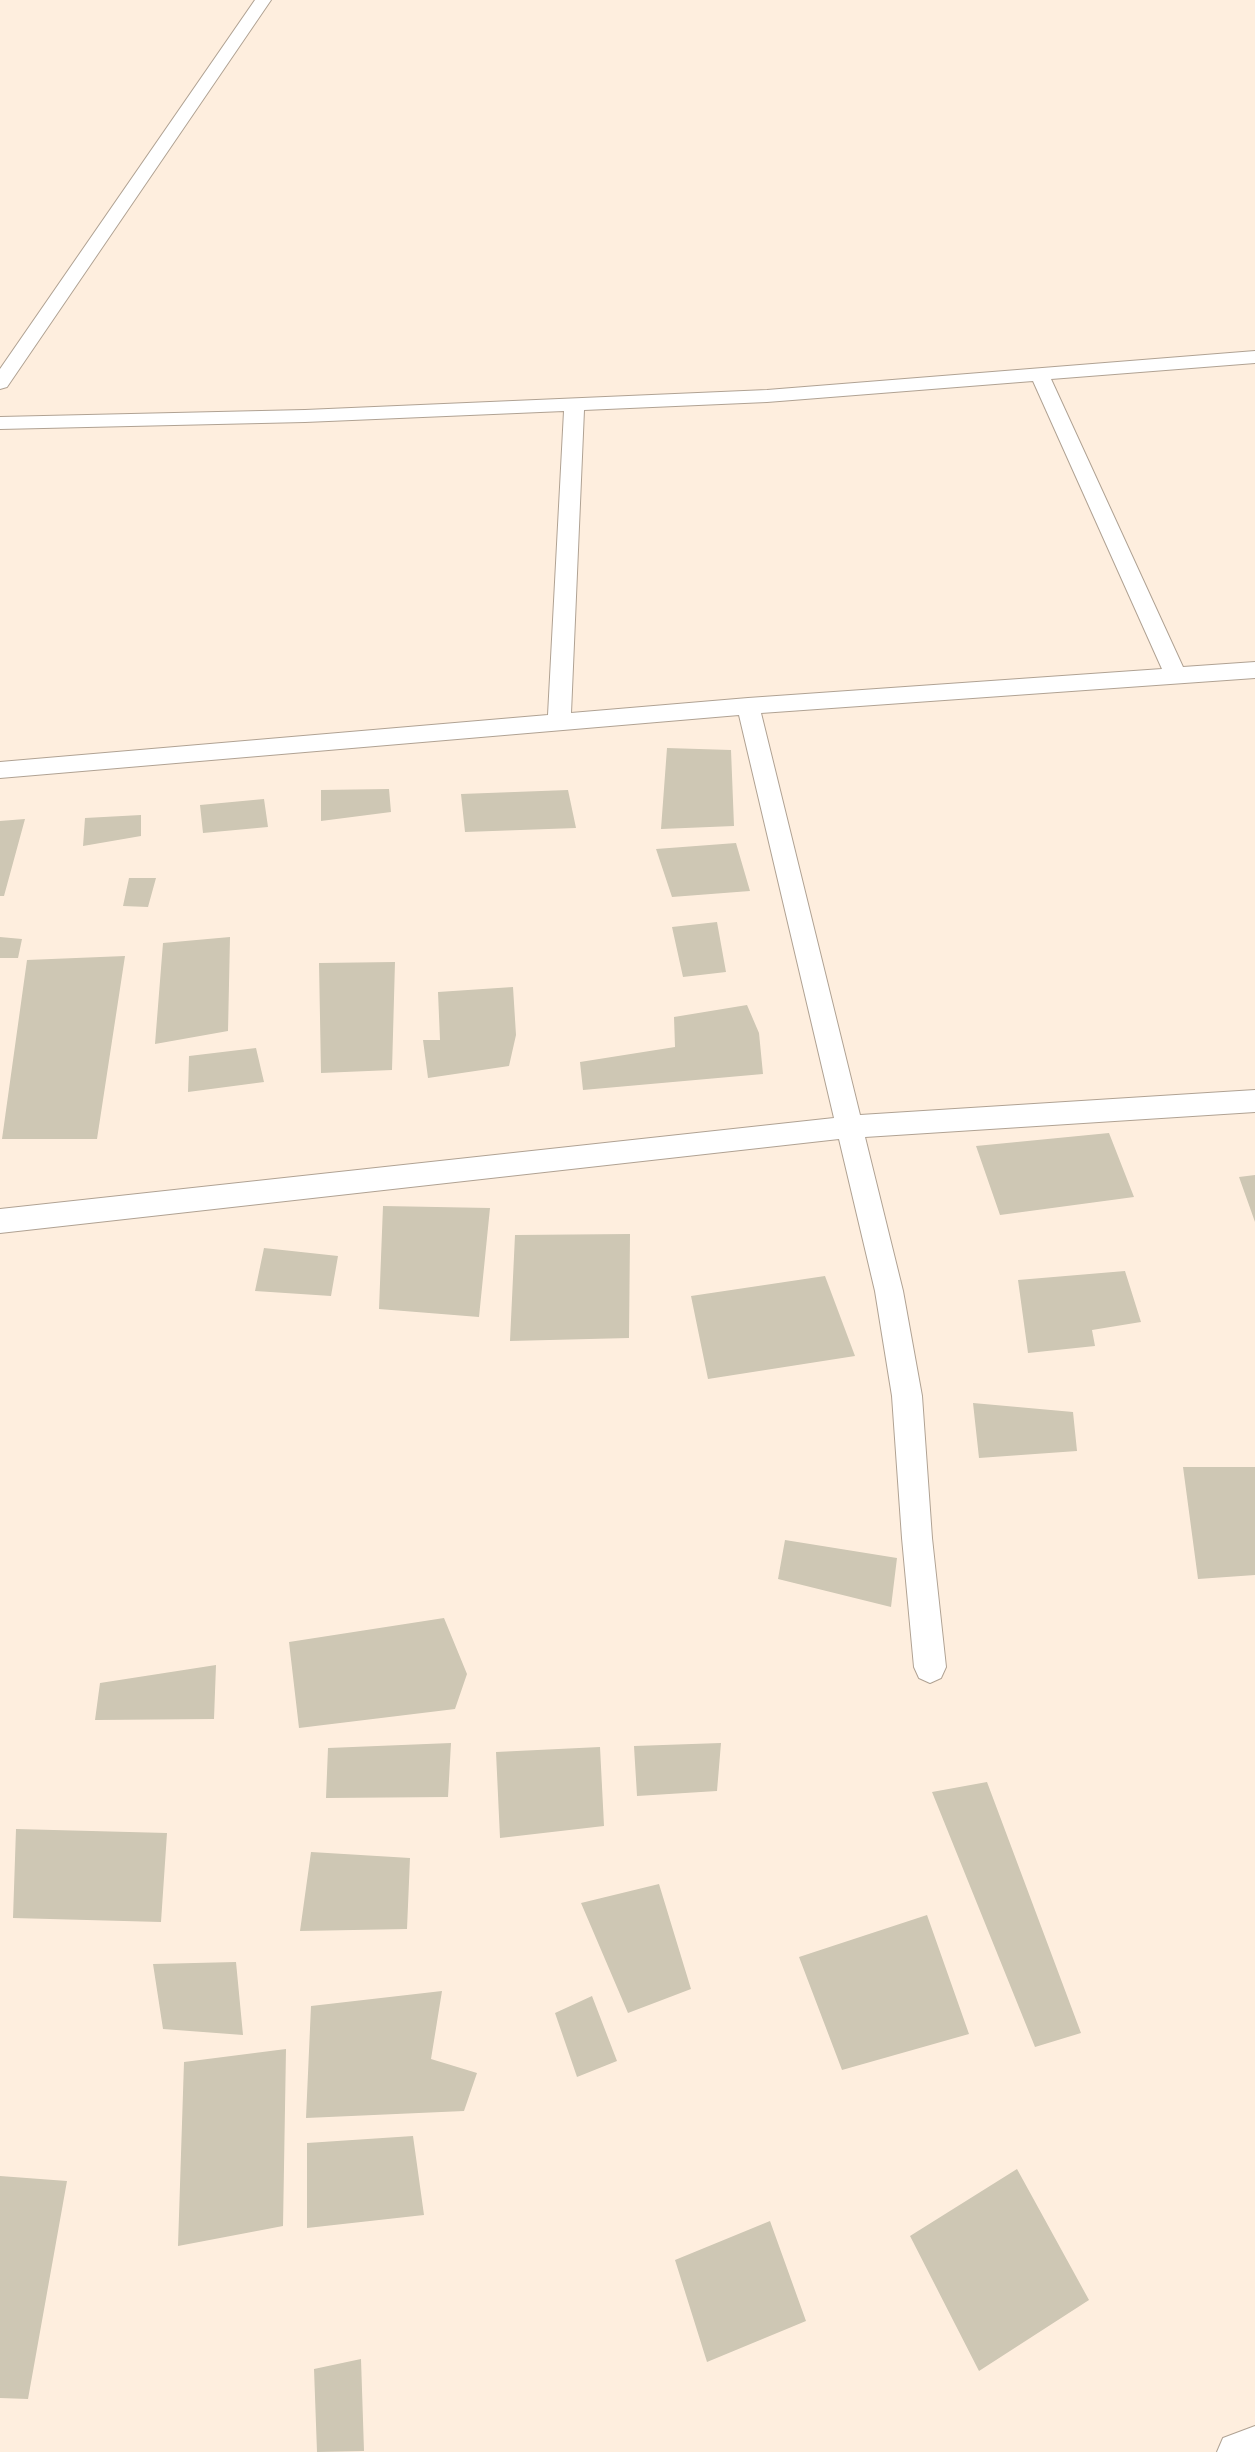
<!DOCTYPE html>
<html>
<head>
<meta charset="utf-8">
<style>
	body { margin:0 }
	canvas { display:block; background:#feeede }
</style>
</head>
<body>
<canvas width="1255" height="2452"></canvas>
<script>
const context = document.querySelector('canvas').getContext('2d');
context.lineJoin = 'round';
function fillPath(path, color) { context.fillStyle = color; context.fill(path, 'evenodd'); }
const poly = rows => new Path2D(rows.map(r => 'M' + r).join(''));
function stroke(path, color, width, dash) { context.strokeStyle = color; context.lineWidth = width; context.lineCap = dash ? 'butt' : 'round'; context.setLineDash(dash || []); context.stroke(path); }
fillPath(poly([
	[667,748,731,750,734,826,661,829],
	[389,789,391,812,321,821,321,790],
	[568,790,576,828,465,832,461,794],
	[264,799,268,827,203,833,200,805],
	[141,815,141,836,83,846,85,818],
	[25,819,4,896,0,896,0,821],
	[736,843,750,891,672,897,656,849],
	[129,878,156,878,148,907,123,906],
	[717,922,726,972,683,977,672,927],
	[0,937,22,939,18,958,0,958],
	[230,937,228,1031,155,1044,163,943],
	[125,956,97,1139,2,1139,27,960],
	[395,962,392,1070,321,1073,319,963],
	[513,987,516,1035,509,1066,428,1078,423,1040,440,1040,438,992],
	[747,1005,759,1033,763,1074,583,1090,580,1062,675,1047,674,1017],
	[256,1048,264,1082,188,1092,189,1056],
	[1109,1133,1134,1197,1000,1215,976,1146],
	[1255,1175,1255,1222,1239,1177],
	[383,1206,490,1208,479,1317,379,1309],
	[630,1234,629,1338,510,1341,515,1235],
	[264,1248,338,1256,331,1296,255,1291],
	[1125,1271,1141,1322,1092,1330,1095,1346,1028,1353,1018,1280],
	[825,1276,855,1356,708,1379,691,1296],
	[973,1403,1073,1412,1077,1451,979,1458],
	[1183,1467,1255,1467,1255,1575,1198,1579],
	[785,1540,897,1558,891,1607,778,1579],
	[444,1618,467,1674,455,1709,299,1728,289,1642],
	[216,1665,214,1719,95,1720,100,1683],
	[451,1743,448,1797,326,1798,328,1748],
	[721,1743,717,1791,637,1796,634,1746],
	[600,1747,604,1826,500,1838,496,1752],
	[987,1782,1081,2033,1035,2047,932,1792],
	[16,1829,167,1833,161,1922,13,1918],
	[311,1852,410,1858,407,1929,300,1931],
	[659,1884,691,1989,628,2013,581,1903],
	[927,1915,969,2034,842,2070,799,1957],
	[236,1962,243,2035,163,2029,153,1964],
	[442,1991,431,2059,477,2073,464,2111,306,2118,311,2006],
	[592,1996,617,2061,577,2077,555,2013],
	[286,2049,283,2226,178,2246,184,2062],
	[413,2136,424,2215,307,2228,307,2143],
	[1017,2169,1089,2300,979,2371,910,2236],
	[0,2176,67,2181,28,2399,0,2398],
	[770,2221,806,2321,707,2362,675,2260],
	[361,2359,364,2451,317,2452,314,2369]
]), '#cec7b4');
const street = poly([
	[255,0,271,0,7,387,0,389,0,369,255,0],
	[1255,351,1255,363,1051,379,1183,667,1255,662,1255,678,761,713,860,1115,1255,1090,1255,1112,865,1137,903,1291,922,1396,932,1538,946,1667,941,1678,930,1683,919,1678,914,1667,902,1538,892,1396,875,1291,839,1139,0,1233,0,1209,834,1118,739,715,0,778,0,762,548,715,564,411,305,422,0,429,0,417,305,410,767,390,1255,351],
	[1033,381,1162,669,748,698,571,713,584,410,767,402,1033,381],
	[1255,2426,1255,2452,1217,2452,1223,2438,1255,2426]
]);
stroke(street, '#b0a293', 2);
fillPath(street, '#fff');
</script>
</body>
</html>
